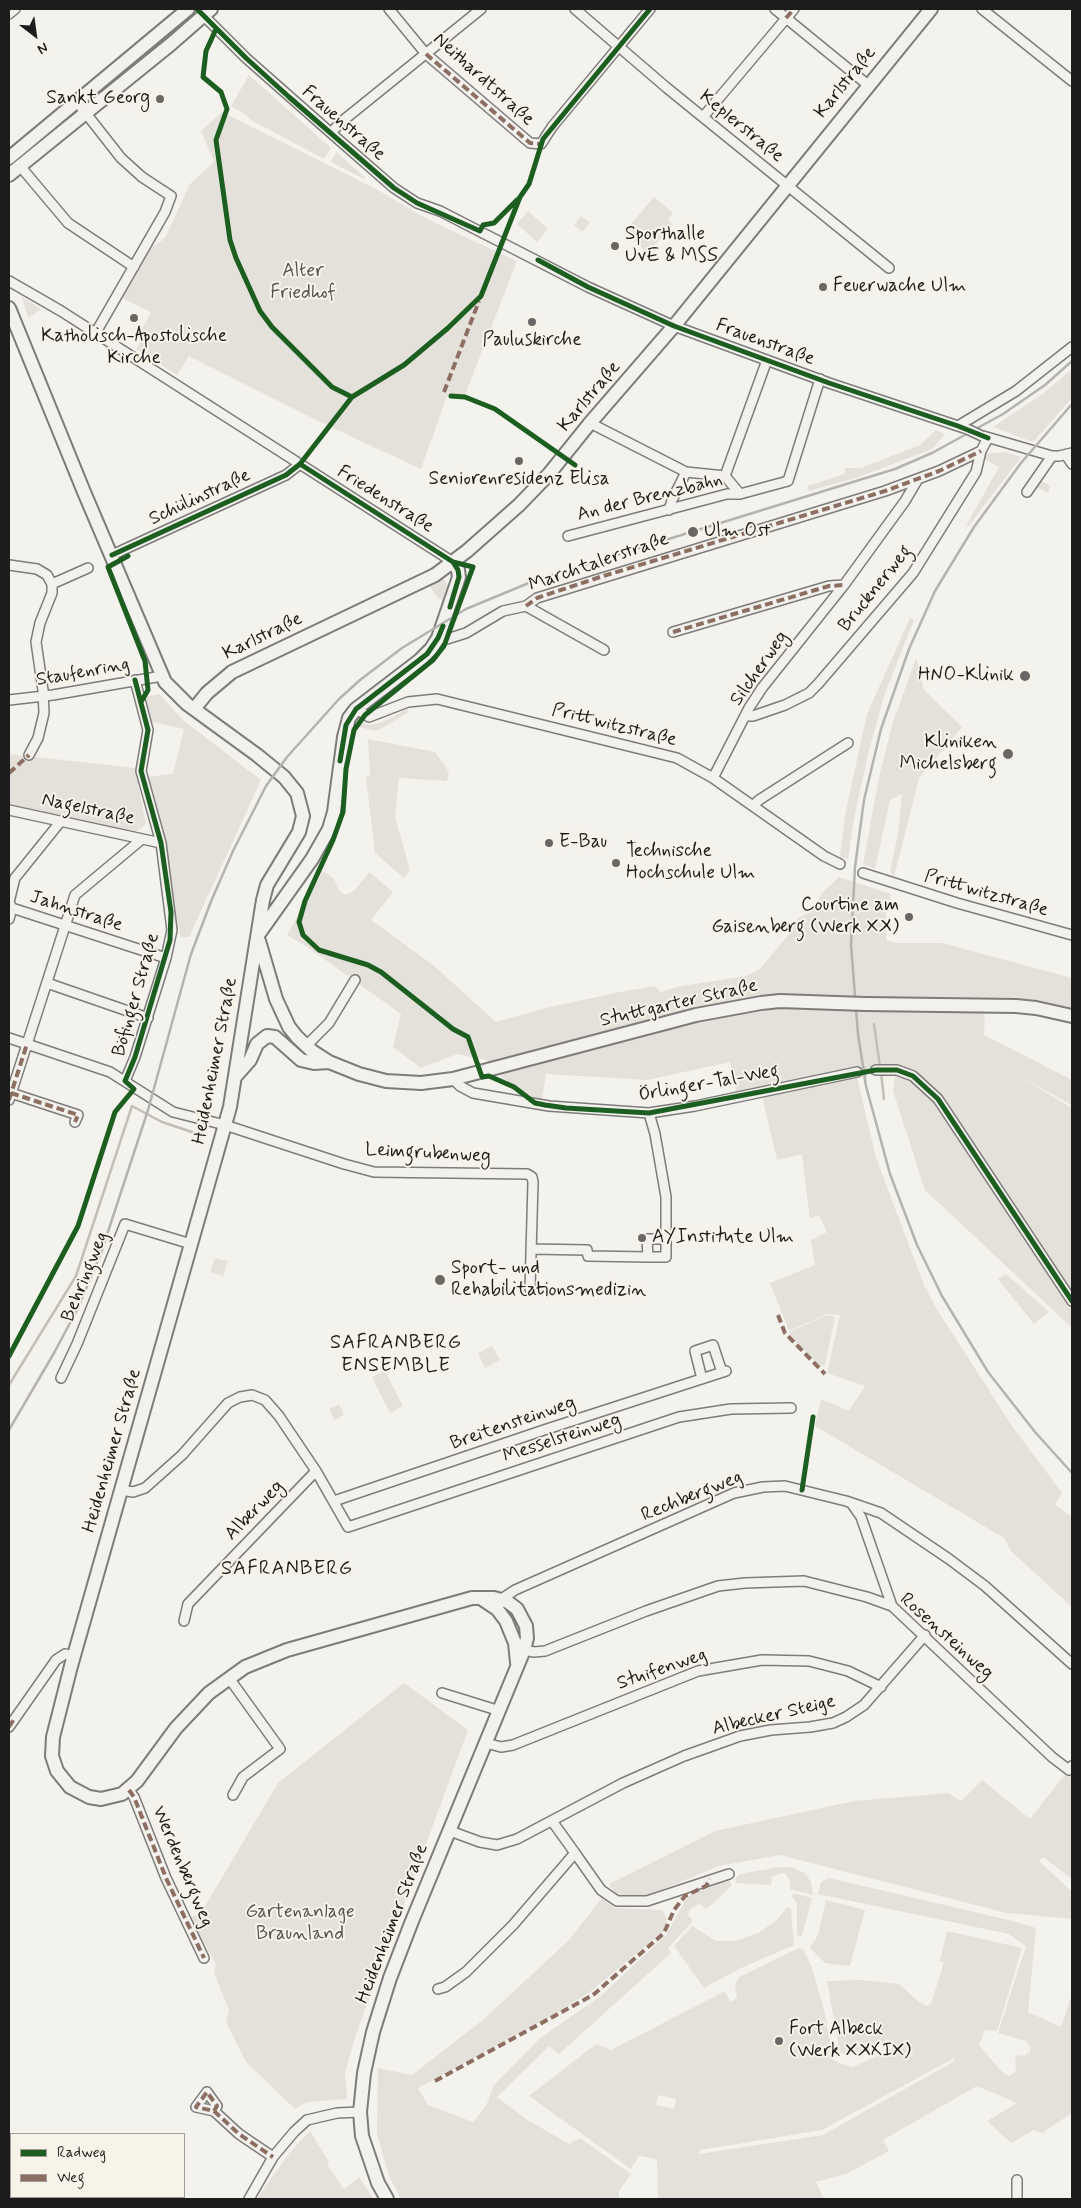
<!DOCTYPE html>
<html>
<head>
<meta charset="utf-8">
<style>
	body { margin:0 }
	#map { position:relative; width:1081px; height:2208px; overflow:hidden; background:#f4f2ec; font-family:Mynerve,sans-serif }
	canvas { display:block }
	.frame { position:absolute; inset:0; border:10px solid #1c1c1c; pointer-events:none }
	.legend { position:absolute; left:10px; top:2133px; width:175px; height:65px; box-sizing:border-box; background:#f7f3e8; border:1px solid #9f9d96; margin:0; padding:6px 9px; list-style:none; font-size:15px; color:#1c1c1c }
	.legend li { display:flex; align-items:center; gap:10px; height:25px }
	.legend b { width:25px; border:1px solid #9f9d96 }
	.north { position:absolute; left:10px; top:10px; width:50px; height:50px; -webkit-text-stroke:4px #f7f3e8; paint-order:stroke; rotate:150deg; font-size:14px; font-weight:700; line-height:20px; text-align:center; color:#1c1c1c }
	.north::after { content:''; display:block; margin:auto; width:18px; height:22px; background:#1c1c1c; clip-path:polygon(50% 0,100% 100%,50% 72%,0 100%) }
</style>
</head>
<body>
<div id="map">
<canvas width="1081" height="2208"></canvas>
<div class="frame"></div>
<ul class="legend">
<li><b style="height:6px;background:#1b5e20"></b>Radweg</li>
<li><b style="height:6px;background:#8d6e63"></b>Weg</li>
</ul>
<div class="north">N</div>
</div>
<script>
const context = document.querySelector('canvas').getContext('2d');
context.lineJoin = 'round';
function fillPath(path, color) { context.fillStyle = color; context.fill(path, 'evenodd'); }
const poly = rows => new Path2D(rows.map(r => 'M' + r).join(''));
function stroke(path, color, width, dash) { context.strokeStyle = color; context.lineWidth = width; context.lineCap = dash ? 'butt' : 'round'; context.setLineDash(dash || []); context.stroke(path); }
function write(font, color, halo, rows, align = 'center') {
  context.font = font + ' Mynerve,sans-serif'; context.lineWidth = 4; context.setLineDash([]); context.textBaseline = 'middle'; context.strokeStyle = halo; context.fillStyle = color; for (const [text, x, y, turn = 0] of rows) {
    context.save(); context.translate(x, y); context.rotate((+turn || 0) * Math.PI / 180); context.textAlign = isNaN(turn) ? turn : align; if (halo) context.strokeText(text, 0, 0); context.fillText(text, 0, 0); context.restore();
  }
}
fillPath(poly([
	[249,75,331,148,324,159,251,120,248,116,231,106],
	[222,112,374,188,429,220,517,261,465,395,447,396,421,469,318,421,189,356,177,375,136,349,143,337,139,335,151,312,122,298,148,251,165,238,190,184,214,162,201,131],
	[336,152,365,177,364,179,331,162],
	[654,197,673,213,668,220,673,224,648,253,624,232],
	[528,211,548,229,537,242,517,224],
	[581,216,590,222,582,232,574,225],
	[22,297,41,309,28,318],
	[1072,369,1072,398,1033,442,993,427,1044,393],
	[936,430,945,434,932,449,859,477,809,491,807,486,845,474,845,468,861,468,920,445],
	[1006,452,1021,457,968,527,966,526,999,467,984,459,986,454],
	[1040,480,1050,486,1048,493,1035,487],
	[443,578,448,585,442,600,436,596,429,585],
	[910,618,914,620,885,693,868,754,853,824,848,859,840,857,845,815,867,714],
	[916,658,924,690,962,727,919,778,894,877,890,871,898,834,902,794,890,800,875,869,863,864,880,773,893,722],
	[159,694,184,721,261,780,189,937,181,937,144,777,173,774,184,729,152,722,146,697],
	[407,709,409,712,381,729,376,731,359,727,361,723,372,725,385,721],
	[368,739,435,752,449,772,447,781,399,778,395,817,410,870,404,878,375,853,366,777,370,776],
	[9,754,135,768,146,824,131,835,9,810],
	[323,871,334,879,340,892,346,895,355,890,369,872,393,892,371,920,433,965,496,1022,550,1007,620,992,654,986,661,992,676,987,746,976,759,970,790,933,798,918,811,912,823,892,839,877,891,894,886,912,886,940,897,943,942,943,1072,978,1072,1013,985,1007,984,1035,1072,1080,1072,1105,1017,1075,1072,1108,1072,1325,1070,1326,925,1190,893,1091,896,1066,834,1074,737,1095,730,1062,647,1080,546,1074,542,1099,519,1094,486,1060,457,1054,421,1068,393,1047,401,1014,306,946,287,935],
	[857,1077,876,1158,924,1285,936,1308,1012,1426,1062,1493,1055,1505,1072,1517,1072,1607,1011,1551,1004,1538,815,1426,821,1399,849,1411,865,1386,827,1373,840,1315,827,1314,789,1331,770,1283,815,1265,811,1240,827,1232,819,1215,810,1219,802,1154,777,1160,762,1096],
	[215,1258,228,1261,223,1276,210,1272],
	[1006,1274,1049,1312,1034,1324,998,1279],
	[827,1315,835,1317,825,1365,820,1366,791,1337,789,1332],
	[492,1346,500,1360,485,1368,478,1353],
	[385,1371,403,1406,390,1413,372,1377],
	[339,1404,344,1415,335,1420,329,1409],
	[404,1683,468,1730,355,2037,345,2073,347,2099,307,2102,295,2109,246,2062,226,2022,229,2010,214,1973,216,1964,190,1918,201,1913,278,1783],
	[1066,1773,1072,1778,1072,1879,1043,1857,1039,1861,1070,1890,1072,1893,1072,1919,1007,1913,780,1855,719,1866,644,1897,617,1896,609,1884,715,1831,854,1801,949,1793,961,1801,982,1780,1030,1819],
	[779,1867,791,1867,805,1873,811,1882,813,1895,790,1889,790,1881,786,1874,782,1873,772,1877,771,1885,736,1883,735,1879,740,1874],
	[829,1878,1013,1921,1036,1928,1028,2012,1061,2027,1072,1994,1072,2113,1042,2133,1034,2130,1011,2143,987,2121,1017,2103,977,2086,883,2140,889,2151,846,2174,816,2182,824,2199,658,2199,657,2159,639,2156,631,2169,529,2096,596,2044,611,2050,725,1991,730,2002,737,1998,735,1986,739,1977,799,1948,803,1949,812,1968,824,2010,830,2040,829,2057,841,2064,853,2067,893,2049,887,2040,849,2055,840,2053,827,1981,861,1980,899,1984,918,2001,926,2006,931,2004,944,1962,940,1961,947,1931,1022,1948,997,2031,985,2030,979,2045,1002,2072,1008,2076,1016,2072,1015,2059,1017,2055,1024,2056,1030,2052,1030,2047,1026,2041,998,2033,1026,1946,1009,1934,818,1894,821,1882],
	[956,2057,953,2062,823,2135,699,2154,700,2150,822,2130],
	[658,2095,676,2099,674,2109,656,2105],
	[721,1880,729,1880,732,1885,707,1909,699,1904,690,1909,688,1915,693,1921,668,1948,671,1953,559,2054,549,2046,497,2097,526,2119,569,2144,580,2138,631,2174,619,2191,619,2199,401,2199,389,2176,377,2134,378,2068,412,2075,484,2019,568,1941,602,1898,614,1908,663,1910,667,1920,663,1931,590,1992,555,2014,418,2088,428,2105,473,2122,486,2106,494,2085,540,2038,601,1996,666,1935,687,1897],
	[793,1893,812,1898,802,1936,797,1935,797,1903,792,1897],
	[826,1900,865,1910,850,1966,825,1963,810,1948,818,1935],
	[787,1907,791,1909,794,1945,739,1969,704,1988,674,1946,692,1926,716,1941,736,1941,758,1933,777,1920],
	[310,2131,329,2162,327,2164,344,2189,359,2177,374,2199,257,2199,289,2153]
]), '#e4e1da');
stroke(poly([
	[874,1024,880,1067],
	[881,1072,884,1099],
	[9,1385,76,1276,132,1106,162,1122,204,1136]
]), '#c2bfb8', 2.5);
stroke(poly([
	[857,1072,876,1070]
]), '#c9c7c2', 9, [9, 4.5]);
const street = poly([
	[389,9,426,54,530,143,541,144,552,127,650,9],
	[575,9,667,88,889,268],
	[775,9,868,85],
	[982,9,1072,81],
	[9,14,15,9],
	[204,16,246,58,331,133,394,188,417,203,440,211,588,287,674,326,829,383,967,429],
	[77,102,121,158,142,177,171,196,165,212,95,334],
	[703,117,794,9],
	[331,133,340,123,481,9],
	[20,166,68,223,134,267],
	[9,281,61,311,453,562],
	[590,423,686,472,725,476],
	[958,426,1016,391,1072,347],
	[983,436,1052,456,1059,456,1072,453],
	[1066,455,1072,464],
	[725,476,740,494,788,481,820,379],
	[725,476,767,360],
	[1027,492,1052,456],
	[669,510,672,500,686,472],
	[568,536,727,494,740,494],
	[112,555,286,475,300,464],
	[9,565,37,569,47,575,52,584],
	[52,584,88,568],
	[526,606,604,650],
	[673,632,829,586,844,585],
	[438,638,447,639,466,633,503,611,526,606,537,598,885,491,939,471,981,451],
	[9,700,53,695,162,676],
	[356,709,369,717,408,702,437,699,677,758,713,778,824,856,840,864],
	[745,716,753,716,785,705,809,693,818,684,913,573,976,472,981,451,988,438],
	[29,755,38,738,44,713,43,690,36,642,40,623,52,593,52,584],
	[713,778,749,708,762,688,844,585,905,501,918,479],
	[753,806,759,800,848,743],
	[9,810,161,843],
	[863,873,957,903,1072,935],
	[9,902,12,908,166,958],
	[9,902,15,878,61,821],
	[9,919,12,908],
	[47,983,148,1018],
	[9,1038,110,1072,173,1112,225,1125,344,1164,374,1172,527,1174,532,1177,533,1182,530,1289],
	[306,1046,329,1023,355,980],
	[876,1070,897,1070,913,1076,938,1099,1072,1301],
	[453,1079,460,1086,473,1093,549,1106,649,1113,695,1106,857,1072],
	[125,1081,135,1057,166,958,172,930,161,843,141,771,148,730,135,680],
	[11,1093,78,1115,75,1122],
	[9,1100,75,895,142,839],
	[649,1113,655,1134,666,1197,666,1239],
	[531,1249,587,1250,588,1256,648,1257,666,1257,666,1239,647,1239,648,1257],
	[61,1378,77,1344,125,1224,191,1244],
	[702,1379,695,1351,713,1345,722,1372],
	[121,1490,133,1492,145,1488,182,1455,228,1403,240,1397,252,1395,265,1400,279,1416,316,1471,348,1527,679,1417,731,1409,791,1408],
	[334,1501,547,1429,726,1371],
	[852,1504,861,1517,892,1606],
	[497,1602,515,1590,734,1493,763,1487,785,1486,846,1501,881,1513,949,1559,985,1586,1072,1664],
	[184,1621,188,1604,316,1471],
	[519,1649,534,1652,545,1651,646,1611,718,1586,745,1583,804,1581,867,1597,892,1606,1052,1757,1069,1770,1072,1766],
	[229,1678,280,1749,243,1777,233,1795],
	[442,1693,500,1711],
	[9,1727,56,1660,65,1654,74,1656],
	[486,1743,501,1747,513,1745,698,1671,762,1660,809,1661,848,1671,881,1687],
	[129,1790,134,1797,166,1878,204,1958],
	[450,1831,480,1842,497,1845,517,1839,623,1783,684,1756,740,1736,771,1730,810,1727,833,1723,846,1717,864,1705,925,1635],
	[575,1853,601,1890,617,1901,647,1901,729,1874],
	[438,1989,445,1987,466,1972,513,1925,575,1853,552,1821],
	[214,2111,217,2106,207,2092,196,2107,214,2111,239,2134,273,2157],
	[153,2197,157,2199],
	[142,2199,143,2197],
	[249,2199,273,2157,294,2132,307,2120,337,2113,360,2112],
	[1017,2199,1017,2180]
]);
const secondary = poly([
	[9,158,188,9],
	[9,175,171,44,211,9],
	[9,308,84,492,165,682,187,704,257,755,284,777,297,793,303,816,299,832,267,885,263,900,230,1107,71,1666,53,1737,52,1756,57,1771,70,1787,89,1797,101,1799,122,1794,137,1781,176,1728,209,1693,245,1667,287,1650,472,1598,494,1598,508,1602,517,1609,526,1626,527,1638,524,1650,412,1921,390,1978,373,2032,364,2073,360,2112,362,2136,378,2183,387,2199],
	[194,709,207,693,232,672,435,575,467,551,519,505,549,474,590,423,674,326,931,9],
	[258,935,312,859,329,829,334,812,344,737,349,718,356,709,420,660,431,649,438,638,459,577,458,570,453,562],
	[259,941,276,999,289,1027,297,1037,312,1051,329,1062,359,1074,386,1081,421,1083,453,1079,696,1015,761,1003,780,1001,836,1003],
	[865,1004,1016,1006,1036,1008,1072,1016],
	[235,1077,250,1060,257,1044,267,1036,275,1037,301,1060,314,1063,329,1062],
	[482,1599,497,1609,506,1621,515,1643,517,1663]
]);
stroke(street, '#7d7c7a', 12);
stroke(secondary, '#7d7c7a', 16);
stroke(street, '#f2f1ed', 9);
stroke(secondary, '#f2f1ed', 12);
stroke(poly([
	[1072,404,1021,463,974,527,935,591,909,649,881,729,864,800,855,867,851,945,858,1034,866,1086,890,1174,917,1245,942,1296,988,1372,1035,1432,1072,1473],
	[9,1430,54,1353,78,1308,101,1253,148,1110,191,954,212,899,233,851,266,786,287,757,339,699,360,680,402,648,466,609,536,580,895,469,932,453,1003,414,1045,385,1072,361]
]), '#b4b3b0', 2.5);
const streetBridge = poly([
	[967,429,982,436]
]);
const secondaryBridge = poly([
	[836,1003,865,1004]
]);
stroke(streetBridge, '#7d7c7a', 12, []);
stroke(secondaryBridge, '#7d7c7a', 16, []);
stroke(streetBridge, '#f2f1ed', 9);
stroke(secondaryBridge, '#f2f1ed', 12);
stroke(poly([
	[786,18,794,9],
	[426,54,530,143,541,144],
	[444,392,479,301],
	[526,606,537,598,600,577,885,491,939,471,981,451],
	[673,632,829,586,844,585],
	[9,773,29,755],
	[11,1093,78,1115,75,1122],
	[9,1100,27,1044],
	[778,1315,785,1333,825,1374],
	[9,1727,14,1719],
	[129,1790,134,1797,166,1878,204,1958],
	[435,2081,593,1995,664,1933,674,1910,685,1896,706,1886,710,1879],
	[214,2111,217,2106,207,2092,196,2107,214,2111,239,2134,273,2157],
	[153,2197,157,2199],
	[142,2199,143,2197]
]), '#8d6e63', 4, [8, 4]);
stroke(poly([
	[197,9,246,58,289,97,394,188,417,203,480,231,483,225,494,223,517,200],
	[216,29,206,51,203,77,221,92,227,109,216,140,230,240,236,258,260,311,272,327,332,387,352,397],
	[538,260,588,287,674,326,829,383,958,426,988,438],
	[451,396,465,397,495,409,575,465],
	[300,464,453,562,458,570,459,577,450,607],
	[112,555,286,475,300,464,352,397,404,365,448,328,481,296,520,197,529,184,543,139,650,9],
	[128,556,108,567,145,661,148,690,141,702],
	[453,562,473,567,444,646,433,660,365,715,354,730,346,769,343,812,333,840,305,901,299,922,303,935,319,950,368,965,381,972,453,1029,468,1037,482,1077,489,1076,514,1087,535,1103,545,1105,566,1108,649,1113,876,1070,897,1070,913,1076,938,1099,1072,1301],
	[340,761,346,725,356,709,427,654,438,638,443,626],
	[9,1356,78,1226,115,1112,134,1089,125,1081,135,1057,170,940,171,912,161,843,141,771,148,730,135,680],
	[802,1490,813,1417]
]), '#1b5e20', 5);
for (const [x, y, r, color] of [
	[160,99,5,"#686765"],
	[615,246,5,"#686765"],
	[823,287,5,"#686765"],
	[134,318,5,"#686765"],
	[532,322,5,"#686765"],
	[519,461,5,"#686765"],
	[693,532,6,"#686765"],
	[1025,676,6,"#686765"],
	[1008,754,6,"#686765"],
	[549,843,5,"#686765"],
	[616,863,5,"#686765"],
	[909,917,5,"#686765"],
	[642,1238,5,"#686765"],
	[440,1280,6,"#686765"],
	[779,2041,5,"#686765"]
]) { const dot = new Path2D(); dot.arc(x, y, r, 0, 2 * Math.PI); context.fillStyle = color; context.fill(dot); stroke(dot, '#f7f3e8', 2); }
write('19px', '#1c1c1c', '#f7f3e8', [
	["Neithardtstraße",483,80,42],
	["Karlstraße",846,83,-51],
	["Frauenstraße",343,124,41],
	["Keplerstraße",741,127,39],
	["Frauenstraße",765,343,20],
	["Karlstraße",590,397,-50],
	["Schülinstraße",200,498,-25],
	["An der Brenzbahn",650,498,-14],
	["Friedenstraße",385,500,32],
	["Marchtalerstraße",599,563,-19],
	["Brucknerweg",876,589,-51],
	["Karlstraße",263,637,-26],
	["Silcherweg",760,669,-55],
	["Staufenring",83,673,-10],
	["Prittwitzstraße",614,726,14],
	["Nagelstraße",88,810,12],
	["Prittwitzstraße",986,894,16],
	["Jahnstraße",76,912,18],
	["Böfinger Straße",137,995,-74],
	["Stuttgarter Straße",679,1004,-13],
	["Heidenheimer Straße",216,1061,-79],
	["Örlinger-Tal-Weg",709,1084,-10],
	["Leimgrubenweg",428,1154,3],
	["Behringweg",86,1277,-68],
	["Breitensteinweg",513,1424,-19],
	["Messelsteinweg",562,1439,-18],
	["Heidenheimer Straße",113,1451,-74],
	["Rechbergweg",692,1497,-22],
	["Alberweg",255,1511,-46],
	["Rosensteinweg",946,1637,42],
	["Stuifenweg",662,1670,-19],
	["Albecker Steige",774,1716,-13],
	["Werdenbergweg",182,1867,67],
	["Heidenheimer Straße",393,1924,-69]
]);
write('19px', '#1c1c1c', '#f7f3e8', [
	["Sankt Georg",150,99,"right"],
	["Sporthalle",625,235],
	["UvE & MSS",625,257],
	["Feuerwache Ulm",833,287],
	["Katholisch-Apostolische",134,337,"center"],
	["Kirche",134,359,"center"],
	["Pauluskirche",532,341,"center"],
	["Seniorenresidenz Elisa",519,480,"center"],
	["Ulm Ost",704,532],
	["HNO-Klinik",1014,676,"right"],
	["Kliniken",997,743,"right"],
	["Michelsberg",997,765,"right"],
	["E-Bau",559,843],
	["Technische",626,852],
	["Hochschule Ulm",626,874],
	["Courtine am",899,906,"right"],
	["Gaisenberg (Werk XX)",899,928,"right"],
	["AYInstitute Ulm",652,1238],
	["Sport- und",451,1269],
	["Rehabilitationsmedizin",451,1291],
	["Fort Albeck",789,2030],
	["(Werk XXXIX)",789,2052]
], 'left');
write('19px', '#545351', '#f7f3e8', [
	["Alter",303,272],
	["Friedhof",303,294],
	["Gartenanlage",300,1913],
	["Braunland",300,1935]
]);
context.letterSpacing = '1px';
write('20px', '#1c1c1c', '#f7f3e8', [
	["SAFRANBERG",396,1344],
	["ENSEMBLE",396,1367],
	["SAFRANBERG",287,1570]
]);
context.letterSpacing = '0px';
</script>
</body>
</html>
